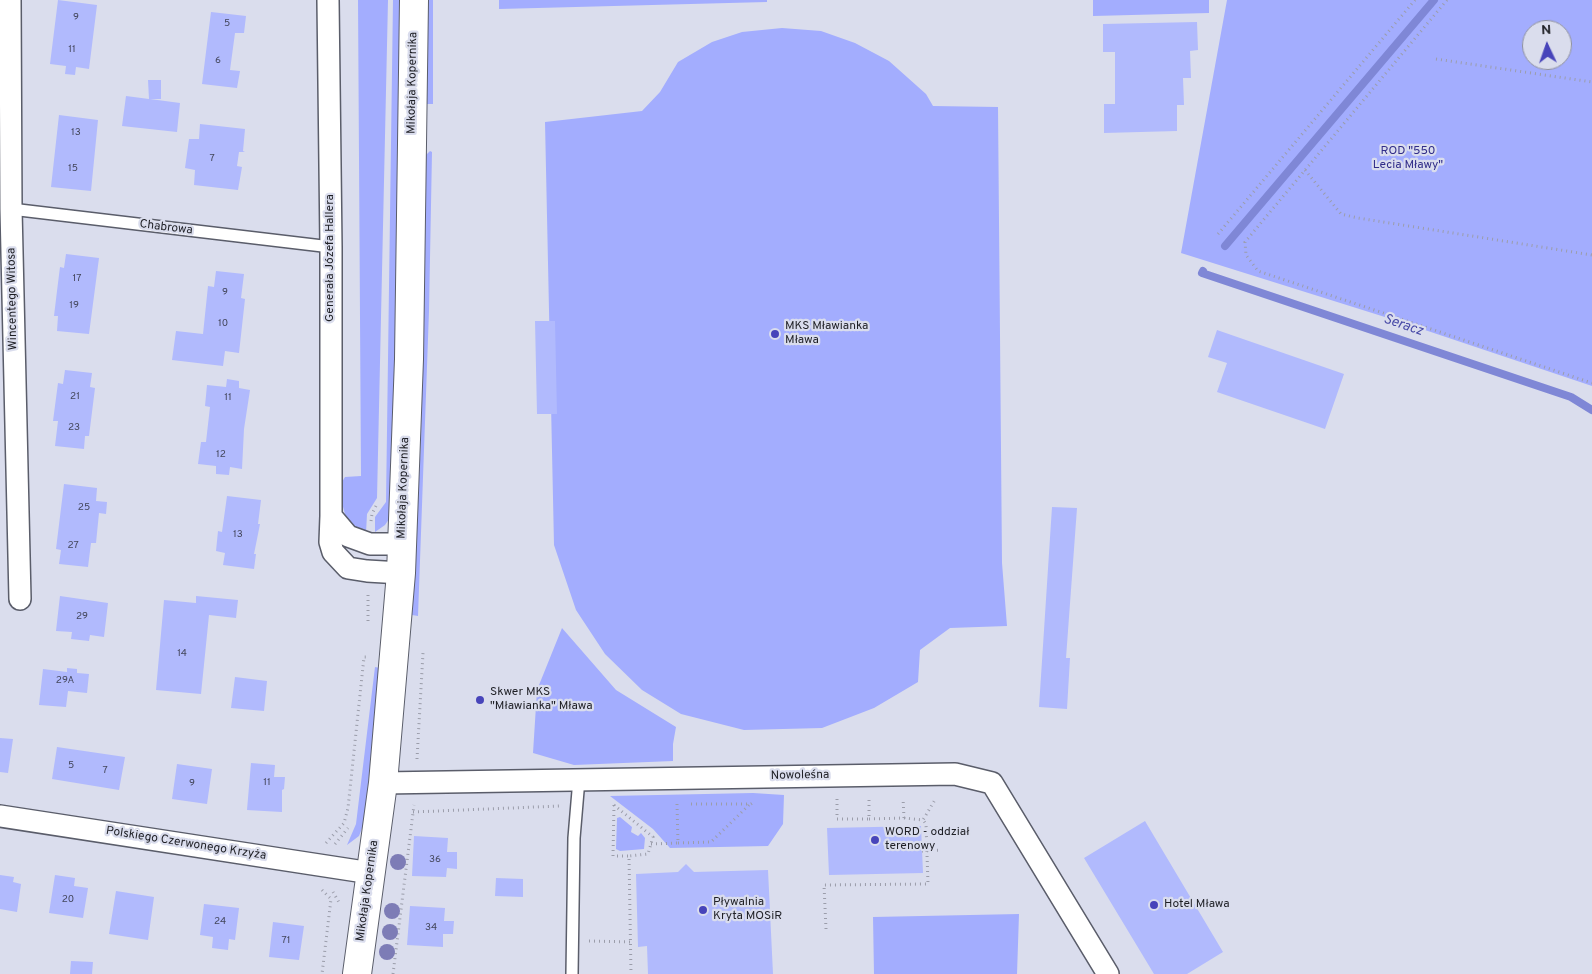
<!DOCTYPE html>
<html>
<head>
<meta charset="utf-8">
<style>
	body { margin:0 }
	#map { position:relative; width:1592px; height:974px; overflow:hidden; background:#dadded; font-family:Overpass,sans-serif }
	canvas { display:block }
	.north { position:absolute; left:1522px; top:20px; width:50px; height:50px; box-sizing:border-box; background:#dadded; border:1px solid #8f919d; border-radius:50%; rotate:357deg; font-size:14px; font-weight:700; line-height:20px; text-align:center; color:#1e1f25 }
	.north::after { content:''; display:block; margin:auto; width:18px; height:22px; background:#4744ba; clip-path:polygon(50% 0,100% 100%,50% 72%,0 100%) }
</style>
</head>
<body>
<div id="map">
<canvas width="1592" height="974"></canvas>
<div class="north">N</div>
</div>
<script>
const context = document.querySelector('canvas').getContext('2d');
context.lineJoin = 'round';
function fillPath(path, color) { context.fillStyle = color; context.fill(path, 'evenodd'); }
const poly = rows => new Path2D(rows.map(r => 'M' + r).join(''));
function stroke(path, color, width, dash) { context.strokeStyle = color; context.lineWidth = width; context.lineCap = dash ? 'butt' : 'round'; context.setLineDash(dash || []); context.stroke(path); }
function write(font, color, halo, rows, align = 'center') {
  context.font = font + ' Overpass,sans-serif'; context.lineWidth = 4.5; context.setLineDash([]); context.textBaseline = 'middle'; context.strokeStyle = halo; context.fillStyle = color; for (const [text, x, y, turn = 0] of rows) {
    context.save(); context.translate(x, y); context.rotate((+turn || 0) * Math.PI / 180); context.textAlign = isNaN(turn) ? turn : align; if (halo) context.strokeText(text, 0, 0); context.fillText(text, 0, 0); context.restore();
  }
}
fillPath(poly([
	[358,0,388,0,377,498,367,514,366,533,357,531,346,518,342,503,342,482,345,477,361,476],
	[393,0,401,0,396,344,391,510,389,519,385,525,375,532,375,517,386,502],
	[428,0,433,0,433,104,427,104],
	[499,0,767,0,767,2,499,9],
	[1093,0,1209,0,1209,13,1093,16],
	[1227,0,1592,0,1592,386,1404,323,1181,253],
	[1532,30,1562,30,1562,60,1532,60],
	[782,28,821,31,855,43,889,61,926,94,933,106,998,107,1002,563,1007,626,950,628,920,650,918,682,874,708,822,728,744,730,681,714,642,690,605,654,576,610,554,545,545,122,642,111,660,92,678,62,712,42,742,32],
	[430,151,432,152,429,311,418,616,412,615,421,440,426,155],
	[562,628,616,690,676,727,673,744,673,761,574,765,533,753,537,690],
	[375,667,380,668,364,823,359,836,347,845,356,824],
	[753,793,784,795,783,824,768,846,670,848,653,829,610,796],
	[620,817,632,827,631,832,638,836,641,833,645,838,644,849,620,851,616,849,617,818],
	[1019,914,1017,974,874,974,873,917]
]), '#a3adfe');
stroke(poly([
	[1225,246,1434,0],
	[1203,271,1202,273,1571,397,1592,410]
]), '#7f87d6', 8);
fillPath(poly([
	[58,0,97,5,89,69,76,67,75,75,65,74,66,66,50,64],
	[211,12,246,16,244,33,235,33,230,70,240,71,237,88,202,84],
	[1197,22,1198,50,1190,51,1191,78,1183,78,1184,105,1177,105,1177,131,1104,133,1104,104,1115,104,1115,52,1103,52,1103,24],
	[148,80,161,80,161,99,150,99,180,103,177,132,122,126,126,96,149,99],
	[59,115,98,120,91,191,51,187],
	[200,124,245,129,243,151,245,152,239,152,237,166,242,167,238,190,194,185,195,170,185,168,189,139,199,139],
	[66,254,99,258,89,334,57,331,58,316,54,316,57,291,60,267,64,268],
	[216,271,244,274,241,298,245,299,239,353,225,351,223,366,172,360,176,331,203,334,208,286,214,287],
	[535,321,555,321,557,414,537,414],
	[1217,330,1344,374,1325,429,1217,392,1227,363,1208,357],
	[65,370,92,373,90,387,95,388,89,436,85,436,84,449,55,446,58,421,53,421,58,383,63,384],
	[227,379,239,381,239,388,250,390,244,429,242,469,230,467,229,475,216,474,216,466,198,464,201,442,206,442,210,407,205,406,207,385,226,387],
	[64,484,97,488,96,501,107,502,106,514,99,513,96,543,91,543,88,567,59,564,61,550,56,549],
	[227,496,261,500,258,524,260,524,254,554,256,554,254,569,223,565,225,553,216,551,218,531,222,532],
	[1052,507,1077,508,1066,658,1070,658,1067,709,1039,707],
	[60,596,108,603,104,637,90,635,89,641,71,639,72,632,56,631],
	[196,596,238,600,236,618,209,615,201,694,156,690,164,600,196,603],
	[67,668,77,669,77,673,89,674,87,693,68,691,66,707,39,705,43,669,67,672],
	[235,677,267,681,264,711,231,708],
	[0,738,13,739,8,773,0,772],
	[57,747,125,757,119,790,52,779],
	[251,763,275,765,274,777,285,777,284,789,282,790,282,812,247,810],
	[177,764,212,769,207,804,172,799],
	[1145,821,1223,952,1187,974,1154,974,1084,858],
	[921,826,923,873,829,875,827,828],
	[414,836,448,838,447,852,457,852,457,869,447,868,446,877,412,876],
	[686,864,694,872,768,870,773,974,648,974,647,946,638,947,636,874,678,872],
	[0,875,14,877,13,882,21,884,17,912,0,909],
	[55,875,75,878,74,886,88,888,83,918,49,913],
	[496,878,523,879,523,897,495,896],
	[116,891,154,897,148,940,109,934],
	[204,904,239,908,235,940,229,939,228,950,212,948,213,937,200,935],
	[410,906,445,908,444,921,454,921,453,934,443,934,443,947,407,945],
	[273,922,304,926,299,960,269,957],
	[71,961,93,962,92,974,70,974]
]), '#b1bafd');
const lane = poly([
	[11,209,331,247],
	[572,974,574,838,579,779]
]);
const street = poly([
	[10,0,11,209,20,599],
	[328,0,331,247,331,516,330,542,333,552,348,568,367,571,401,573],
	[331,516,348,536,370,544,402,544],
	[383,783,955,774,992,783,1108,974],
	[0,816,371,873]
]);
const secondary = poly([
	[357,974,383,783,401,573,409,359,414,0]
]);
stroke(lane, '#5a5d6a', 14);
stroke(street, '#5a5d6a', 24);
stroke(secondary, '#5a5d6a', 30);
stroke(poly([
	[1447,0,1245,242,1246,255,1258,271,1592,383],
	[1436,59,1592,82],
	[1305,170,1341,214,1358,218,1592,255],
	[1218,234,1415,0],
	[371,521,372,514,376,506],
	[368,595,368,621],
	[417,759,423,653],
	[837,799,837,819,869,819,869,799],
	[691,804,751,804,754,802],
	[614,805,613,856,629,856,631,974],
	[614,805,653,837,648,854,629,856],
	[413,812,560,806],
	[904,818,923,820,936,798],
	[869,819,904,818,903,798],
	[326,843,344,823,348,808,364,657,368,657],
	[678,843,711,842,750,804],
	[335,844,348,828],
	[651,844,678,843,677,804],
	[922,851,941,850],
	[322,890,331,899,322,974],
	[333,892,340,904],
	[826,929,824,885,928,884,926,824,923,820],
	[589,941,631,942],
	[393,974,414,805]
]), '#9b9daa', 3, [1, 4]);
stroke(lane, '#fff', 11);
stroke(street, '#fff', 21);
stroke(secondary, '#fff', 28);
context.fillStyle = '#7d7cb6';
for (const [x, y] of [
	[398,862],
	[392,911],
	[390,932],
	[387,952]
]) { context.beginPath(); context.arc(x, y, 8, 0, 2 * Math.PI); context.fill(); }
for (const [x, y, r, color] of [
	[775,334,5,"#4744ba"],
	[480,700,5,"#4744ba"],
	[875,840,5,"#4744ba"],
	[1154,905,5,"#4744ba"],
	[703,910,5,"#4744ba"]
]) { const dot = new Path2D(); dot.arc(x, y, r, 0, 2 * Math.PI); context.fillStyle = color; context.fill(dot); stroke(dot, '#dadded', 2); }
write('10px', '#43465b', null, [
	["9",76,18],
	["5",227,24],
	["11",72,50],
	["6",218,61],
	["13",76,133],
	["7",212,159],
	["15",73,169],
	["17",77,279],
	["9",225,293],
	["19",74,306],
	["10",223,324],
	["21",75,397],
	["11",228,398],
	["23",74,428],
	["12",221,455],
	["25",84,508],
	["13",238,535],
	["27",73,546],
	["29",82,617],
	["14",182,654],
	["29A",65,681],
	["5",71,766],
	["7",105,771],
	["11",267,783],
	["9",192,784],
	["36",435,860],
	["20",68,900],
	["24",220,922],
	["34",431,928],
	["71",286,941]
]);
write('12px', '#1e1f25', '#dadded', [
	["Mikołaja Kopernika",413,83,-89],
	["Chabrowa",166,228,7],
	["Generała Józefa Hallera",331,258,-90],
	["Wincentego Witosa",13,299,-91],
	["Mikołaja Kopernika",404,488,-88],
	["Nowoleśna",800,776,-1],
	["Polskiego Czerwonego Krzyża",186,844,9],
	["Mikołaja Kopernika",368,891,-82]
]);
write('12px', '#312d89', '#dadded', [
	["ROD \"550",1408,152],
	["Lecia Mławy\"",1408,166]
]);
write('12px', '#1e1f25', '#dadded', [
	["MKS Mławianka",785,327],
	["Mława",785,341],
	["Skwer MKS",490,693],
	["\"Mławianka\" Mława",490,707],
	["WORD - oddział",885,833],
	["terenowy",885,847],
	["Pływalnia",713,903],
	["Kryta MOSiR",713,917],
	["Hotel Mława",1164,905]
], 'left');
write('italic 14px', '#4749a7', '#dadded', [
	["Seracz",1403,326,19]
]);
</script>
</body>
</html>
